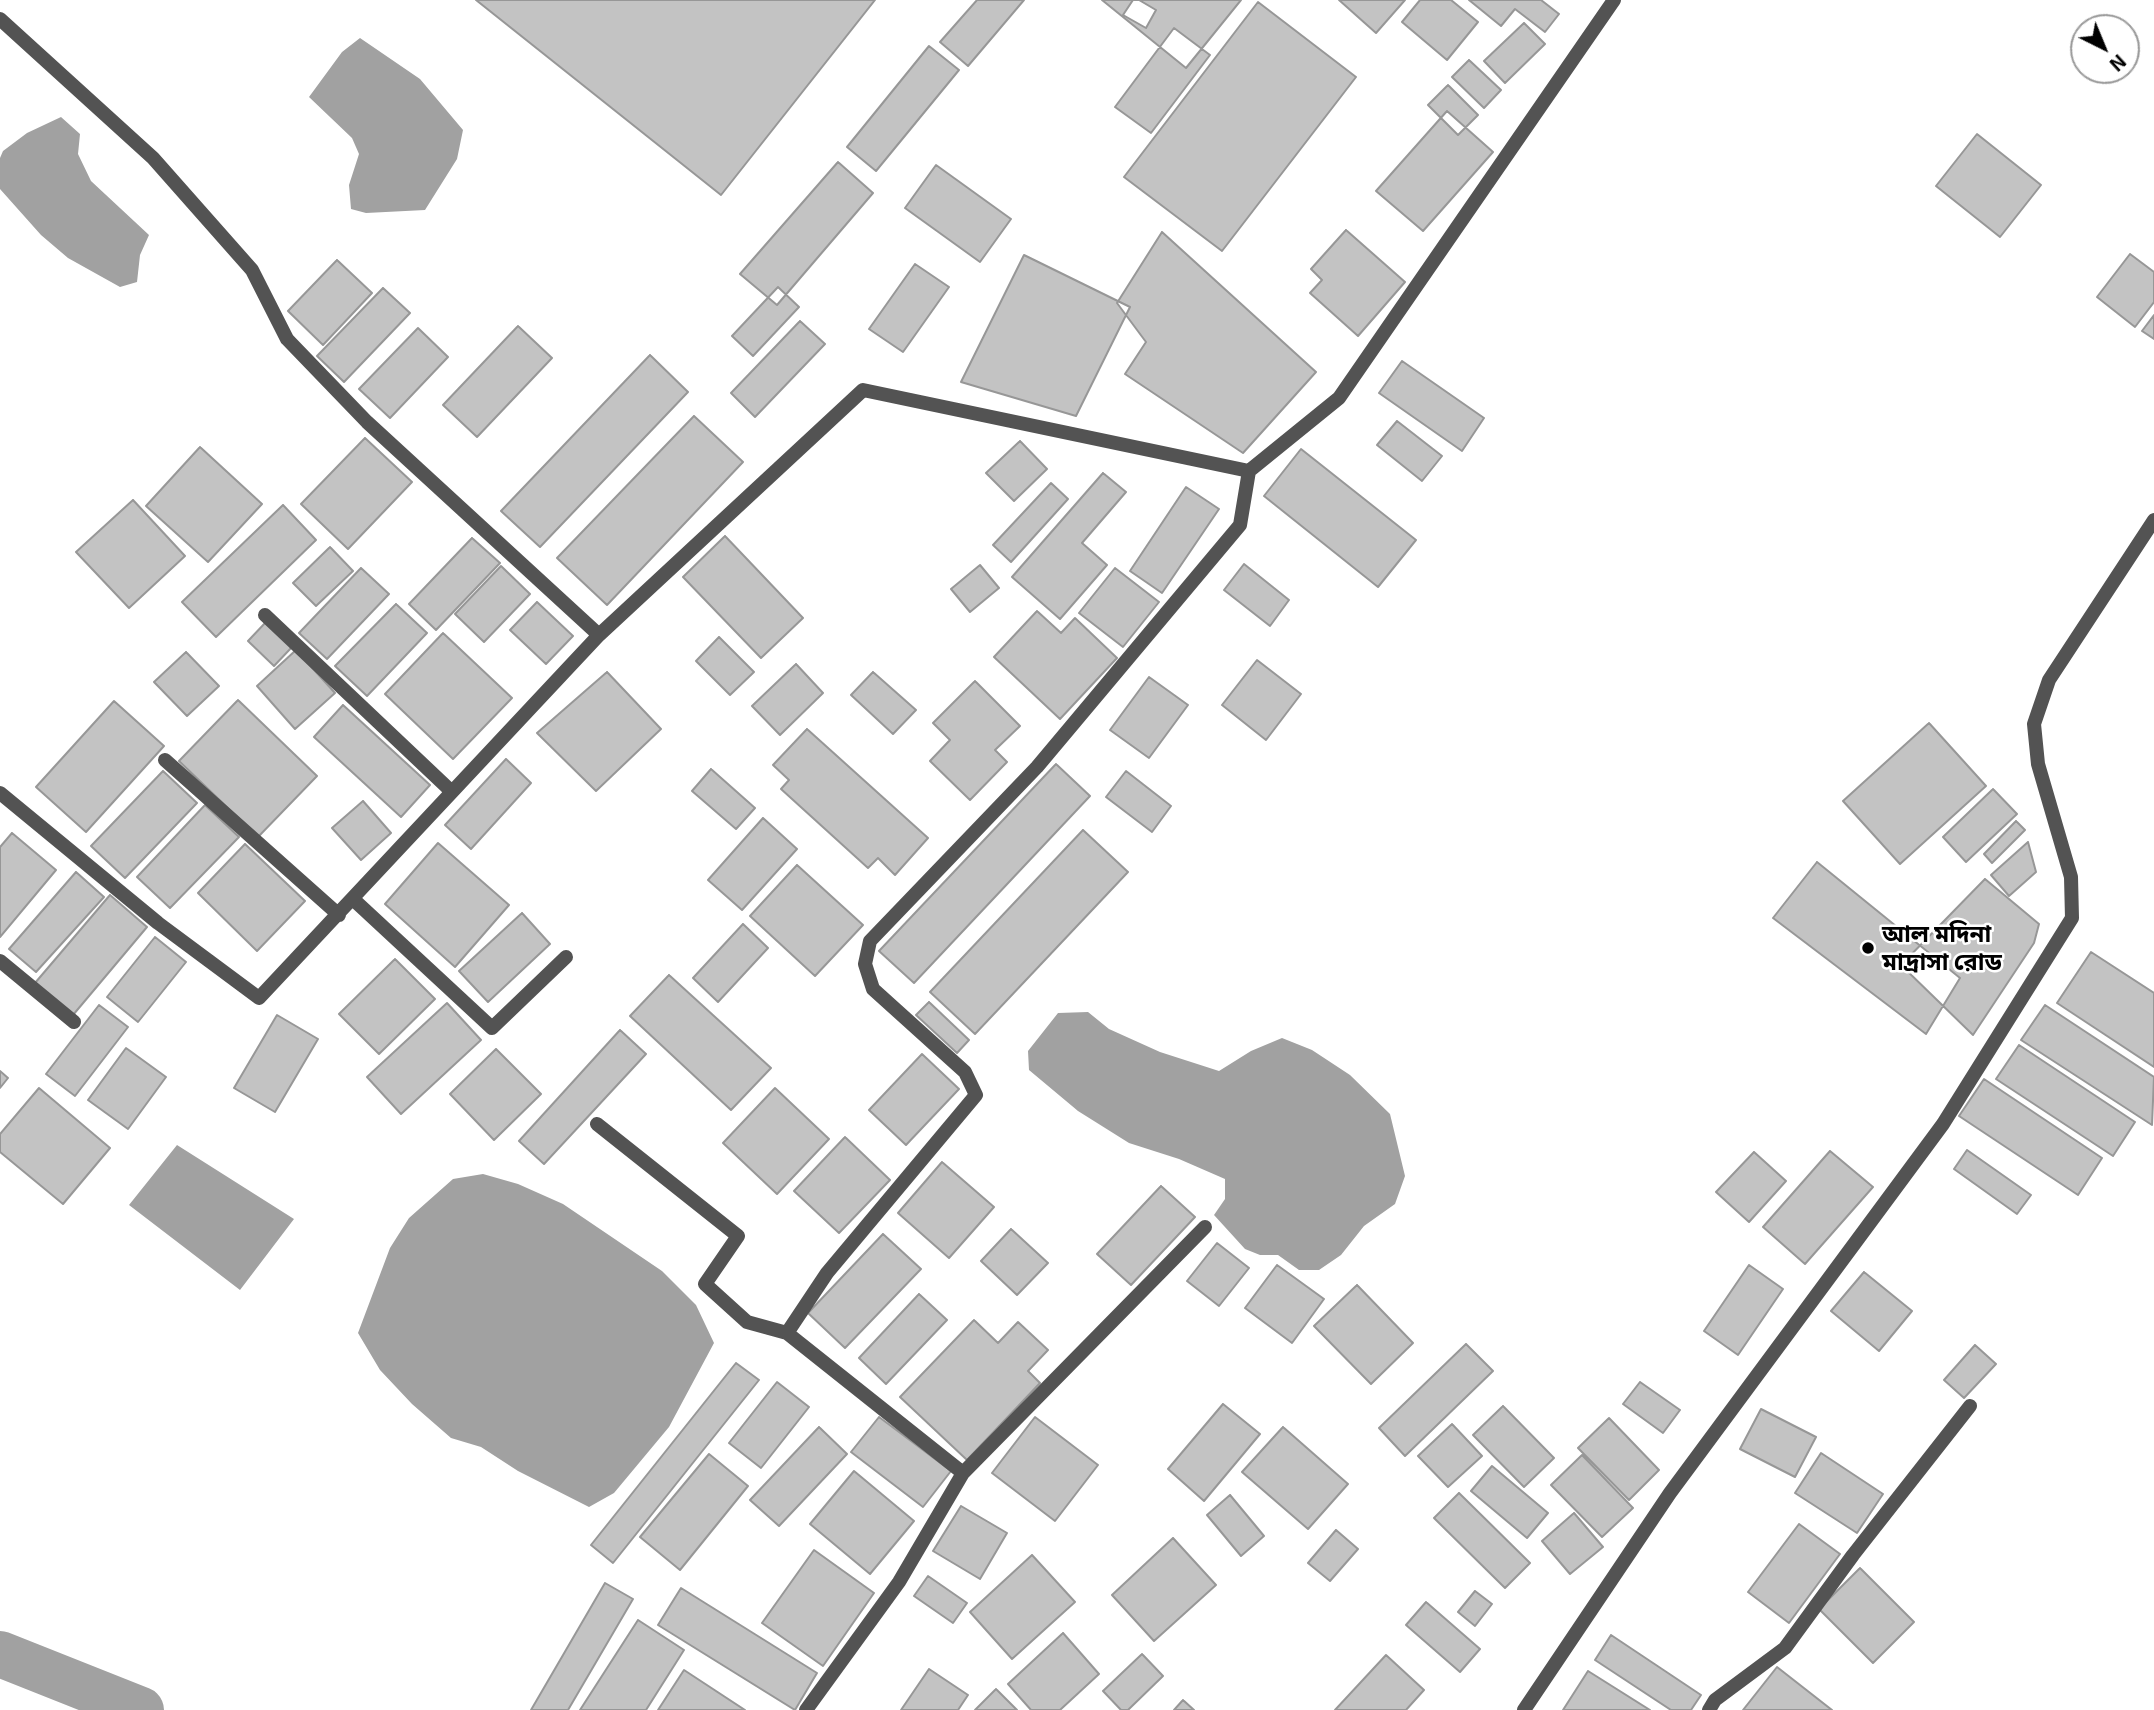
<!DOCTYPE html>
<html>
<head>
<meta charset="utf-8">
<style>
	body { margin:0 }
	#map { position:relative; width:2154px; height:1710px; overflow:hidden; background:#fff; font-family:"Exo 2",sans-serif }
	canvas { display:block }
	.north { position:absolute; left:2070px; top:14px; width:70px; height:70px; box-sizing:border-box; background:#fff; border:2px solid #999; border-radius:50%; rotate:137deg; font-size:19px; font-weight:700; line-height:28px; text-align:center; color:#000 }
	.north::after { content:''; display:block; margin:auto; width:24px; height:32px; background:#000; clip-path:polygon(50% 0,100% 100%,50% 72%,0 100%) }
</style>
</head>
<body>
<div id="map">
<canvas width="2154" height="1710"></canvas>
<div class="north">N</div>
</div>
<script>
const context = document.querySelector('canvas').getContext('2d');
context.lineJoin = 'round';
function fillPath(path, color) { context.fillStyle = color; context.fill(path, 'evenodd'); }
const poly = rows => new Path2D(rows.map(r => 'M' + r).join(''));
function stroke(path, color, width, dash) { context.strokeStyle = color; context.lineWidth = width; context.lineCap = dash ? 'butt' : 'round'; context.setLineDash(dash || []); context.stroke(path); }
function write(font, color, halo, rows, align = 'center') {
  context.font = font + ' "Exo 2","Noto Sans Bengali",sans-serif'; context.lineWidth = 5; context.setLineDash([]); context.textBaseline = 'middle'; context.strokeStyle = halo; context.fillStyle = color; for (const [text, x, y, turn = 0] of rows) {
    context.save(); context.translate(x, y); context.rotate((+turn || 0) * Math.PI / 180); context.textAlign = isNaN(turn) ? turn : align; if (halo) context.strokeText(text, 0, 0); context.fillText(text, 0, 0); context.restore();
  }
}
fillPath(poly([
	[360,38,420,79,463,130,457,159,425,210,366,213,351,209,349,185,359,154,352,138,309,97,342,52],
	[61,117,80,134,78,154,91,181,149,235,140,255,137,282,120,287,68,258,41,235,0,189,0,158,3,151,27,133],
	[1088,1012,1109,1029,1160,1052,1219,1071,1251,1051,1282,1038,1312,1050,1350,1075,1390,1114,1405,1176,1395,1204,1364,1226,1341,1255,1319,1270,1299,1270,1278,1255,1260,1255,1245,1249,1214,1215,1225,1199,1225,1179,1179,1159,1129,1143,1078,1111,1029,1070,1028,1051,1058,1013],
	[177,1145,294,1219,240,1290,129,1205],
	[483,1174,518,1184,563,1204,662,1271,696,1305,714,1343,669,1427,614,1493,589,1507,518,1471,481,1447,451,1438,412,1404,380,1370,358,1333,390,1248,409,1218,453,1179]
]), '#a1a1a1');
stroke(poly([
	[0,1654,141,1710]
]), '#a1a1a1', 46);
const building = poly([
	[476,0,875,0,721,195,476,0],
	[977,0,1024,0,968,66,940,42,977,0],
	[1102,0,1241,0,1186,68,1102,0],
	[1133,0,1139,0,1156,10,1146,28,1123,15,1133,0],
	[1339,0,1405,0,1376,33,1339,0],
	[1420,0,1451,0,1478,22,1447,60,1402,22,1420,0],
	[1469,0,1541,0,1559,14,1545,32,1515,9,1501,26,1469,0],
	[1258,2,1356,77,1222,251,1124,177,1258,2],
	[1524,23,1545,44,1505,83,1484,61,1524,23],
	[1174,28,1210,55,1151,133,1115,107,1174,28],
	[929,46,959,70,876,171,847,147,929,46],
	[1469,60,1501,90,1484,108,1452,77,1469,60],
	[1448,85,1478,115,1458,135,1428,105,1448,85],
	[1447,111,1493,152,1423,231,1376,191,1447,111],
	[1977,134,2041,185,2000,237,1936,186,1977,134],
	[838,162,873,193,777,305,740,274,838,162],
	[936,165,1011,219,980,262,905,208,936,165],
	[1346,230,1405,282,1358,336,1310,293,1322,280,1311,269,1346,230],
	[1162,232,1316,372,1243,453,1125,374,1146,342,1117,303,1162,232],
	[2130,254,2154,272,2154,302,2135,327,2097,297,2130,254],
	[1024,255,1130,307,1076,416,961,382,1024,255],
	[337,260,372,293,323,345,288,311,337,260],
	[915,264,949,287,903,352,869,329,915,264],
	[778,287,799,307,753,356,732,336,778,287],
	[383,288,410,313,344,382,317,356,383,288],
	[2154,315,2154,339,2142,331,2154,315],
	[800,321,825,344,755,417,731,393,800,321],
	[518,326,552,358,477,437,443,405,518,326],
	[418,328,448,357,390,418,359,389,418,328],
	[650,355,688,392,540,547,501,511,650,355],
	[1402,361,1484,418,1462,451,1379,393,1402,361],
	[694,416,743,462,607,605,557,558,694,416],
	[1397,421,1442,456,1422,481,1377,445,1397,421],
	[365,438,412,482,348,549,301,504,365,438],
	[1020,441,1047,469,1014,501,986,473,1020,441],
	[200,447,262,504,208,562,146,506,200,447],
	[1301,449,1416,540,1378,587,1264,496,1301,449],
	[1103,473,1126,492,1082,543,1107,565,1060,619,1012,577,1103,473],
	[1051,483,1068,499,1011,562,993,545,1051,483],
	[1186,487,1219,509,1162,593,1130,571,1186,487],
	[133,500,185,556,129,608,76,552,133,500],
	[283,505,316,540,216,637,182,602,283,505],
	[725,536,803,618,761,658,683,577,725,536],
	[472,538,500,563,436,630,409,604,472,538],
	[330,547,353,571,316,606,293,583,330,547],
	[1244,564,1289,600,1270,626,1224,590,1244,564],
	[980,565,999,588,970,612,951,589,980,565],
	[501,566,530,594,484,642,455,614,501,566],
	[361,568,389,594,327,659,299,633,361,568],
	[1115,568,1159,602,1123,647,1079,613,1115,568],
	[537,602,573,636,546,664,510,630,537,602],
	[396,604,427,633,367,696,335,666,396,604],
	[1037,611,1061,633,1075,618,1117,658,1060,719,994,657,1037,611],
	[266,622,292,647,274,666,248,641,266,622],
	[443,633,512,698,453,759,385,694,443,633],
	[719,637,754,672,730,695,696,661,719,637],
	[296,650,335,693,295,729,257,686,296,650],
	[186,652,219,686,187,716,154,682,186,652],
	[1257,660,1301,694,1266,740,1222,705,1257,660],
	[796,664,823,693,780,735,752,706,796,664],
	[607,672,661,729,596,791,537,733,607,672],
	[873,672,916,710,893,734,851,695,873,672],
	[1149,677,1188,705,1149,758,1110,730,1149,677],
	[975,681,1020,726,995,750,1007,762,970,800,930,761,950,740,933,723,975,681],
	[238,700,317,776,258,837,179,761,238,700],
	[114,701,164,746,86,832,36,787,114,701],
	[343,705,430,785,401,817,314,737,343,705],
	[1929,723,1986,786,1900,864,1843,801,1929,723],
	[807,729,928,838,895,875,878,858,868,868,781,789,789,780,773,765,807,729],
	[506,759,531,783,471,849,445,825,506,759],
	[1056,764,1090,796,914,983,879,951,1056,764],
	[711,769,755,808,736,829,692,791,711,769],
	[163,771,197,803,125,878,91,846,163,771],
	[1126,771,1171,806,1152,832,1106,797,1126,771],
	[1993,789,2017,814,1966,862,1943,837,1993,789],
	[363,801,391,833,361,860,332,828,363,801],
	[205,805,239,837,170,908,137,877,205,805],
	[763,818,797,849,742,910,708,880,763,818],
	[2016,821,2025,830,1992,863,1984,854,2016,821],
	[1083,830,1128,872,975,1034,930,992,1083,830],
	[12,833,56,870,0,937,0,847,12,833],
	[2028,842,2036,872,2009,896,1991,875,2028,842],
	[438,843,509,905,455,967,385,904,438,843],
	[245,844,305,901,257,951,198,893,245,844],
	[1817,862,1960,978,1926,1034,1773,918,1817,862],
	[797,865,863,925,815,976,750,916,797,865],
	[76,872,104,897,36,972,9,949,76,872],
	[1985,879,2039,924,2034,943,1973,1035,1901,965,1985,879],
	[110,895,147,927,73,1015,35,983,110,895],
	[522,913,550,944,488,1002,459,971,522,913],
	[743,924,768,948,718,1002,693,978,743,924],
	[155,937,186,962,138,1022,107,997,155,937],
	[2091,952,2154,993,2154,1067,2057,1003,2091,952],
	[395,959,435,999,379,1054,339,1014,395,959],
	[669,975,771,1068,731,1110,630,1016,669,975],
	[929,1002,969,1040,957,1053,916,1015,929,1002],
	[447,1003,481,1040,401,1114,367,1077,447,1003],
	[99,1005,128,1027,75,1096,46,1074,99,1005],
	[2045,1005,2154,1077,2152,1125,2021,1040,2045,1005],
	[277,1015,318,1039,275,1112,234,1088,277,1015],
	[620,1030,646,1054,544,1164,519,1141,620,1030],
	[2019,1045,2135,1122,2113,1156,1996,1079,2019,1045],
	[126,1048,166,1077,128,1129,88,1100,126,1048],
	[496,1049,541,1094,494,1140,450,1094,496,1049],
	[922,1054,959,1089,906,1145,869,1110,922,1054],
	[0,1071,8,1078,0,1088,0,1071],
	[1984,1079,2102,1158,2078,1195,1959,1116,1984,1079],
	[39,1088,110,1148,63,1204,0,1152,0,1134,39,1088],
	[775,1088,829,1139,777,1194,723,1143,775,1088],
	[845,1137,890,1180,839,1233,794,1191,845,1137],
	[1967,1150,2031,1195,2017,1214,1954,1169,1967,1150],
	[1830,1151,1873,1187,1805,1264,1763,1227,1830,1151],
	[1754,1152,1786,1181,1749,1222,1716,1192,1754,1152],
	[942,1162,994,1207,949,1258,898,1213,942,1162],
	[1161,1186,1195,1217,1131,1285,1097,1254,1161,1186],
	[1011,1229,1048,1263,1017,1295,981,1261,1011,1229],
	[883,1234,921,1269,845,1348,808,1313,883,1234],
	[1217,1243,1249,1268,1219,1306,1187,1281,1217,1243],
	[1277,1265,1324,1299,1292,1343,1245,1308,1277,1265],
	[1749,1265,1783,1289,1738,1355,1704,1331,1749,1265],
	[1864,1272,1912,1311,1879,1351,1831,1311,1864,1272],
	[1357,1285,1413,1343,1371,1384,1314,1326,1357,1285],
	[919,1294,947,1320,886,1384,859,1358,919,1294],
	[974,1320,998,1343,1018,1322,1048,1350,1028,1371,1040,1383,967,1460,900,1397,974,1320],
	[1466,1344,1493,1371,1405,1456,1379,1428,1466,1344],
	[1975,1345,1996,1364,1964,1398,1944,1380,1975,1345],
	[736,1363,759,1380,613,1563,591,1545,736,1363],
	[777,1382,809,1407,761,1468,729,1443,777,1382],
	[1640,1382,1680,1410,1663,1433,1623,1404,1640,1382],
	[1223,1404,1260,1434,1204,1501,1168,1469,1223,1404],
	[1503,1406,1554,1458,1524,1487,1473,1435,1503,1406],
	[1761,1409,1816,1437,1795,1477,1740,1449,1761,1409],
	[879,1417,951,1471,923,1507,851,1452,879,1417],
	[1035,1417,1098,1465,1055,1521,992,1473,1035,1417],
	[1609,1418,1659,1470,1629,1500,1578,1448,1609,1418],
	[1452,1424,1482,1456,1448,1487,1418,1456,1452,1424],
	[819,1427,847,1454,779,1526,750,1500,819,1427],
	[1283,1427,1348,1484,1308,1529,1242,1472,1283,1427],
	[1821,1453,1883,1494,1857,1533,1795,1493,1821,1453],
	[709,1454,748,1486,680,1570,640,1537,709,1454],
	[1582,1455,1633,1508,1602,1537,1551,1485,1582,1455],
	[1492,1466,1548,1513,1527,1538,1471,1491,1492,1466],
	[854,1471,914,1521,870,1574,810,1524,854,1471],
	[1459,1493,1530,1563,1505,1588,1434,1518,1459,1493],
	[1230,1495,1264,1536,1241,1556,1207,1515,1230,1495],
	[961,1506,1007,1533,980,1579,933,1551,961,1506],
	[1574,1513,1603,1547,1570,1574,1542,1541,1574,1513],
	[1799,1524,1840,1554,1789,1623,1748,1592,1799,1524],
	[1336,1530,1358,1549,1330,1581,1308,1563,1336,1530],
	[1173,1538,1216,1585,1154,1641,1112,1595,1173,1538],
	[814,1550,874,1593,823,1666,762,1623,814,1550],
	[1032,1555,1075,1602,1012,1659,970,1612,1032,1555],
	[1860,1568,1914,1622,1873,1663,1819,1609,1860,1568],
	[928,1576,967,1603,953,1623,914,1596,928,1576],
	[605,1583,633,1599,568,1710,531,1710,605,1583],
	[681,1588,817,1673,795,1710,658,1625,681,1588],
	[1475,1591,1492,1604,1475,1626,1458,1612,1475,1591],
	[1426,1602,1480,1649,1460,1672,1406,1625,1426,1602],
	[638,1620,684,1650,646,1710,580,1710,638,1620],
	[1063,1633,1099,1674,1060,1710,1031,1710,1008,1684,1063,1633],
	[1611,1635,1701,1695,1691,1710,1671,1710,1595,1660,1611,1635],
	[1142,1654,1163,1676,1128,1710,1121,1710,1103,1691,1142,1654],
	[1386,1655,1424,1690,1406,1710,1335,1710,1386,1655],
	[1777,1667,1832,1710,1743,1710,1777,1667],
	[929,1669,968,1695,958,1710,901,1710,929,1669],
	[684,1670,745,1710,658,1710,684,1670],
	[1588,1671,1650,1710,1563,1710,1588,1671],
	[996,1689,1017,1710,975,1710,996,1689],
	[1183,1700,1194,1710,1174,1710,1183,1700]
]);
fillPath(building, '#c3c3c3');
stroke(building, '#979797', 2);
stroke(poly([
	[0,19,153,158,252,270,287,339,367,422,599,635],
	[265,615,451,791],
	[165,760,339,915],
	[0,793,158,923,259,998,599,635,863,390,1249,471,1339,398,1614,0],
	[354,900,492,1028,566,957],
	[0,961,74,1022],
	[597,1124,738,1236,705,1284,747,1322,787,1333],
	[963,1473,787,1333,827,1273,976,1095,965,1072,873,989,865,964,870,941,1037,767,1240,525,1249,471],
	[806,1710,899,1582,963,1473,1205,1227],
	[1524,1710,1670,1493,1943,1124,2072,918,2071,877,2038,764,2034,724,2049,680,2154,520],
	[1709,1710,1715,1700,1785,1648,1853,1555,1970,1406]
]), '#535353', 14);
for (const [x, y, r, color] of [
	[1868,948,7,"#000"]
]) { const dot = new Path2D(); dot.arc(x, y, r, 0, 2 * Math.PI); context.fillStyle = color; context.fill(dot); stroke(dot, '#fff', 2.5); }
write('bold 24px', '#000', '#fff', [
	["আল মদিনা",1882,934],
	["মাদ্রাসা রোড",1882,962]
], 'left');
</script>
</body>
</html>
